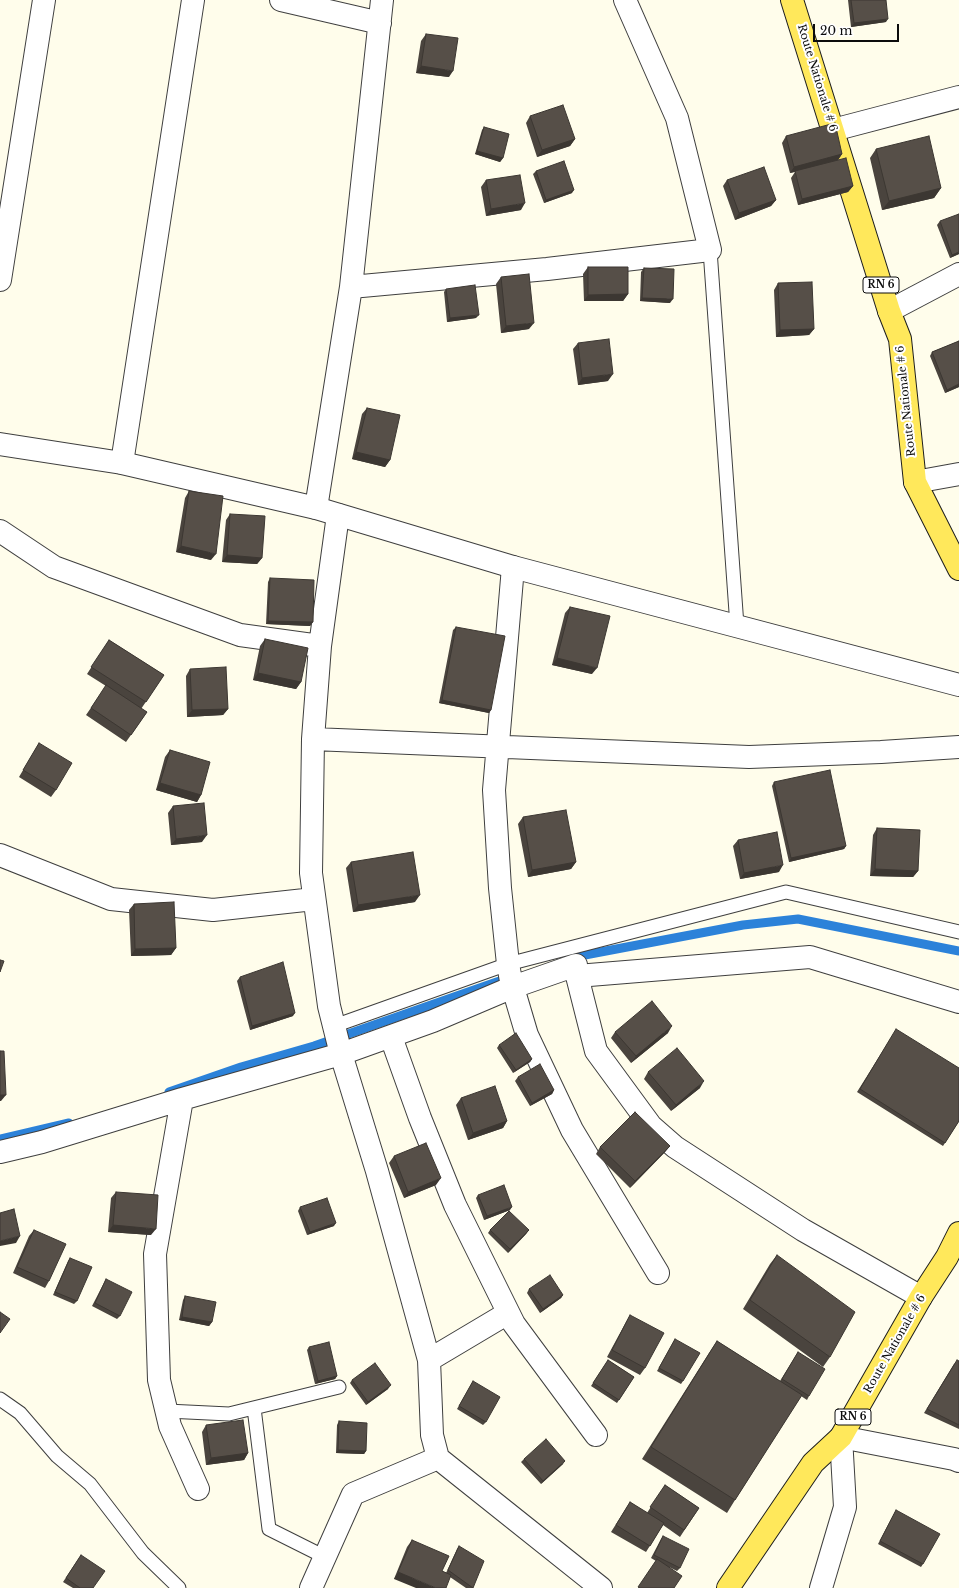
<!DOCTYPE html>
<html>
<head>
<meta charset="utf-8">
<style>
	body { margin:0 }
	#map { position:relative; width:959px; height:1588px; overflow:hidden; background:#fffdeb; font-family:"Libre Baskerville",serif }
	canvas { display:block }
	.scale { position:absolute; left:813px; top:24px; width:86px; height:18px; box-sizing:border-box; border:2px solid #0c0c0c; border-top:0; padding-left:5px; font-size:12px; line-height:14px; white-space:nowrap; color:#0c0c0c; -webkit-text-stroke:3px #fff; paint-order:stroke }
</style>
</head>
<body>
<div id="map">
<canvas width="959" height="1588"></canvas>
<div class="scale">20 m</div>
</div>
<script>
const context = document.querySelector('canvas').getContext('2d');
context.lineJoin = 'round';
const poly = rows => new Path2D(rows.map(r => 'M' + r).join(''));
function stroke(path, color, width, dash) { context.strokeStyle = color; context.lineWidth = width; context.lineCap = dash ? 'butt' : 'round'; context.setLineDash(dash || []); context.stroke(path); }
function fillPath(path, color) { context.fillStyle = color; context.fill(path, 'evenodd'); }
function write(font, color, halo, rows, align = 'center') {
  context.font = font + ' "Libre Baskerville",serif'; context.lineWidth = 4; context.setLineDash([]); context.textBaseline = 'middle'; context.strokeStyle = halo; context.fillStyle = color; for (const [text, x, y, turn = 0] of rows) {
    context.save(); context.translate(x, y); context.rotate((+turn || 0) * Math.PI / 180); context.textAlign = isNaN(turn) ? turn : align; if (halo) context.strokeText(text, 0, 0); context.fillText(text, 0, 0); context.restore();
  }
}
stroke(poly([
	[569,958,743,925,798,919,959,951],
	[169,1092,241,1067,314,1046,511,977],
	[0,1139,69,1123]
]), '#2c82d9', 9);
const service = poly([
	[710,250,737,626],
	[334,1026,508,964,786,892,959,932],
	[0,1399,20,1413,57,1456,90,1484,143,1553,179,1588],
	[254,1408,269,1529,325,1557],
	[167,1411,229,1414,339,1387]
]);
const minor = poly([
	[281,0,380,23],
	[833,130,959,97],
	[0,280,44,0],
	[351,287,547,269,710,250,677,118,625,0],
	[889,311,959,274],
	[122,463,193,0],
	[915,482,959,474],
	[316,508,351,287,382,0],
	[338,515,320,646,313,739,311,873,329,1006,341,1054,377,1171,429,1360],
	[0,531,54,567,240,635,320,646],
	[513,567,494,790,500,888,508,964,511,981,527,1035,572,1130,658,1273],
	[313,739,749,757,881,752,959,747],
	[0,855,111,899,213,910,314,899],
	[577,976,810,957,959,1002],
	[391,1037,420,1118,455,1205,514,1324,596,1435],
	[182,1099,155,1254,159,1380,170,1426,198,1489],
	[0,1152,42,1142,182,1099,341,1054,433,1021,513,987,576,965,577,976,596,1051,651,1126,675,1147,803,1230,921,1297],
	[841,1437,954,1459,959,1461],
	[438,1458,601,1588],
	[311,1588,353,1494,438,1458,432,1435,429,1360,508,1313]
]);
const tertiary = poly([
	[0,444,122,463,316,508,513,567,959,685],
	[821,1588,845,1507,841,1437]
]);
const primary = poly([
	[792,0,889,311,900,339,915,482,959,569],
	[728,1588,813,1463,841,1437,921,1297,947,1257,959,1233]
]);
stroke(service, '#3f3f3f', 15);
stroke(minor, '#3f3f3f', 24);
stroke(tertiary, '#3f3f3f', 24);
stroke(primary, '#1d1d1d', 24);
stroke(service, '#fff', 13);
stroke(minor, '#fff', 22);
stroke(tertiary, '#fff', 22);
stroke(primary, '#ffe85b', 22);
fillPath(poly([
	[848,0,886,0,886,22,851,27],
	[426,34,449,77,416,73,421,41],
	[530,116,575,139,570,146,537,157,526,123],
	[484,127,503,158,500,162,475,154,482,130],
	[786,136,842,154,838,160,853,186,848,192,798,205,791,178,795,172,790,173,782,143],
	[876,149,941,188,934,198,882,210,870,158],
	[536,171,572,193,544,203,533,174],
	[486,180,521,210,486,216,481,187],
	[727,180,776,200,771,206,735,220,723,186],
	[940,221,959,254,950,258,937,225],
	[588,267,628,294,623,301,584,301,583,274],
	[644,268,670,303,640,301,641,272],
	[501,277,529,329,501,333,496,284],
	[778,283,814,329,809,335,776,337,774,290],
	[446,289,476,318,447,322,444,292],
	[959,341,959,387,945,393,930,356,932,352],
	[578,343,608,381,578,385,573,349],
	[367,408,390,460,385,467,352,459,362,414],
	[189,491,211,560,176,552,185,498],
	[230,514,262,558,257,564,222,562,226,520],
	[270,578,313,622,310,626,266,624,268,582],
	[570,607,592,674,552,665,565,613],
	[456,627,491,710,489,713,439,703,453,630],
	[265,639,301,682,296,689,253,680,260,646],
	[109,640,164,675,141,709,147,712,126,742,86,715,106,686,87,674],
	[190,669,228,709,223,715,187,717,186,676],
	[39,743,56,790,51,797,19,777],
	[170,750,201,795,197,802,156,790,165,757],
	[774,782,846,846,844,849,789,862,772,786],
	[173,806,202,842,171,845,168,813],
	[523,817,576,862,571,869,528,877,518,824],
	[877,828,918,871,913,877,870,876,873,835],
	[738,840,779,872,740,879,733,846],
	[351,862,415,902,353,912,346,868],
	[134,904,176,948,171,955,131,956,129,910],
	[240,977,293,1016,250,1030,237,981],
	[615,1032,668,1033,631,1063,611,1038],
	[894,1033,959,1121,943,1146,857,1092],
	[499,1045,532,1059,530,1062,513,1073,497,1048],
	[648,1072,700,1088,671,1111,644,1079],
	[518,1077,554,1090,552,1094,530,1106,515,1081],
	[461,1098,507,1121,503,1128,468,1140,456,1105],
	[670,1146,665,1152,630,1188,596,1154,600,1147],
	[394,1156,436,1185,404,1198,389,1163],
	[116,1192,151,1235,108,1232,111,1198],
	[478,1195,510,1210,484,1220,476,1198],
	[300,1207,334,1226,307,1235,298,1211],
	[34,1230,49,1281,45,1288,13,1273,29,1236],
	[490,1230,529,1230,526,1234,508,1253,488,1233],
	[777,1255,830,1357,823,1367,743,1309,770,1264],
	[70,1258,77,1301,74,1304,53,1295,68,1261],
	[106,1279,120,1316,117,1319,92,1306],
	[529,1289,563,1295,561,1298,540,1313,527,1293],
	[185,1296,212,1322,209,1326,179,1320,183,1300],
	[630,1315,645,1368,640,1375,607,1357,626,1322],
	[675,1339,683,1381,681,1384,657,1371],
	[717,1341,780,1381,798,1352,809,1396,807,1400,801,1396,735,1500,727,1513,642,1459,709,1353],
	[309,1347,337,1376,335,1379,315,1384,307,1350],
	[608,1360,634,1377,617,1403,591,1386],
	[959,1361,959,1429,924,1413,954,1364],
	[352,1380,388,1389,366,1405,350,1383],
	[473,1381,486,1422,483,1425,457,1409],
	[339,1421,366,1451,364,1454,336,1453,337,1425],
	[206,1425,248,1453,244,1460,206,1465,202,1432],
	[524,1459,563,1464,541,1484,521,1462],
	[665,1485,699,1508,680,1537,663,1525,646,1552,611,1532,630,1502,647,1513],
	[896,1510,923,1564,921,1567,878,1544],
	[663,1536,680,1568,677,1571,669,1567,674,1588,638,1588,656,1561,651,1558,661,1539],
	[412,1540,442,1571,446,1573,457,1549,459,1546,473,1588,466,1588,450,1577,394,1579,407,1547],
	[81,1555,93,1588,73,1588,63,1582]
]), '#4a443e');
fillPath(poly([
	[888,19,886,22,851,27,854,23],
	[421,66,453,71,449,77,416,73],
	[575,139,570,146,537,157,542,150],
	[477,151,503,158,500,162,475,154],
	[842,154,838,160,790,173,794,167],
	[853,186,848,192,798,205,802,199],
	[941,188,934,198,882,210,889,201],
	[574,190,572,193,544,203,546,200],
	[776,200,771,206,735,220,739,213],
	[525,203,521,210,486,216,491,209],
	[959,252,959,254,950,258,952,255],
	[628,294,623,301,584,301,588,295],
	[642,298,673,299,670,303,640,301],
	[479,315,476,318,447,322,450,318],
	[534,323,529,329,501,333,506,326],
	[814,329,809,335,776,337,780,330],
	[613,374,608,381,578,385,582,378],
	[959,384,959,387,945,393,947,390],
	[356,452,390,460,385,467,352,459],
	[181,546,216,554,211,560,176,552],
	[227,555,262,558,257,564,222,562],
	[268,621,313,622,310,626,266,624],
	[557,658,597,668,592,674,552,665],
	[258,673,301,682,296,689,253,680],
	[442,700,491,710,489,713,439,703],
	[228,709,223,715,187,717,192,710],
	[160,783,201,795,197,802,156,790],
	[207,835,202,842,171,845,176,839],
	[846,846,844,849,789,862,791,858],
	[576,862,571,869,528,877,532,870],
	[783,865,779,872,740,879,744,873],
	[875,869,918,871,913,877,870,876],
	[420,895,415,902,353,912,358,905],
	[176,948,171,955,131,956,135,949],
	[295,1013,293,1016,250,1030,252,1026],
	[672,1026,668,1033,631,1063,636,1056],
	[532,1059,530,1062,513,1073,516,1070],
	[704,1081,700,1088,671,1111,676,1105],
	[554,1090,552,1094,530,1106,532,1103],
	[0,1095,6,1095,1,1101,0,1101],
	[507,1121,503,1128,468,1140,473,1133],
	[670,1146,665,1152,630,1188,635,1181],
	[441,1178,436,1185,404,1198,408,1192],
	[512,1207,510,1210,484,1220,487,1216],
	[336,1223,334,1226,307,1235,310,1232],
	[113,1225,156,1229,151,1235,108,1232],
	[529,1230,526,1234,508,1253,510,1249],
	[20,1236,16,1243,0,1246,0,1241],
	[563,1295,561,1298,540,1313,543,1309],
	[182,1317,212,1322,209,1326,179,1320],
	[337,1376,335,1379,315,1384,318,1381],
	[391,1385,388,1389,366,1405,368,1402],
	[338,1450,366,1451,364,1454,336,1453],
	[248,1453,244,1460,206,1465,211,1458],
	[565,1461,563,1464,541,1484,543,1481],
	[398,1572,436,1588,416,1588,394,1579]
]), '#3c3732');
const building = poly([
	[851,0,886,0,888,19,854,23,851,0],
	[426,34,458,38,453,71,421,66,426,34],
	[563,105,575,139,542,150,530,116,563,105],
	[835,123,842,154,794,167,786,136,835,123],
	[484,127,509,134,503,158,477,151,484,127],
	[929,136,941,188,889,201,876,149,929,136],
	[846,158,853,186,802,199,795,171,846,158],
	[564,161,574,190,546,200,536,171,564,161],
	[764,167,776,200,739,213,727,180,764,167],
	[520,175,525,203,491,209,486,180,520,175],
	[959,214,959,252,952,255,940,221,959,214],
	[588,267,628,267,628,294,588,295,588,267],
	[644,268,674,269,673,299,642,298,644,268],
	[529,274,534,323,506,326,501,277,529,274],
	[812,282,814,329,780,330,778,283,812,282],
	[475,285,479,315,450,318,446,289,475,285],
	[609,339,613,374,582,378,578,343,609,339],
	[959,341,959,384,947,390,932,352,959,341],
	[367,408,400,415,390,460,356,452,367,408],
	[189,491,223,496,216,554,181,546,189,491],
	[230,514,265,516,262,558,227,555,230,514],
	[270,578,314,580,313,622,268,621,270,578],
	[570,607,610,616,597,668,557,658,570,607],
	[456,627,505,636,491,710,442,700,456,627],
	[265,639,308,648,301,682,258,673,265,639],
	[109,640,164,675,146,702,91,667,109,640],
	[226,667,228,709,192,710,190,669,226,667],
	[106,685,147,712,131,735,91,708,106,685],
	[39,743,72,763,56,790,23,770,39,743],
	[170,750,210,762,201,795,160,783,170,750],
	[830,770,846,846,791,858,774,782,830,770],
	[204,803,207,835,176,839,173,806,204,803],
	[566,810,576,862,532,870,523,817,566,810],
	[877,828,920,830,918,871,875,869,877,828],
	[777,832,783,865,744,873,738,840,777,832],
	[413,852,420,895,358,905,351,862,413,852],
	[174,902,176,948,135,949,134,904,174,902],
	[0,960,4,961,0,972,0,960],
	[283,962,295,1013,252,1026,240,977,283,962],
	[652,1001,672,1026,636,1056,615,1032,652,1001],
	[896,1029,959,1068,959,1121,945,1143,860,1089,896,1029],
	[516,1033,532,1059,516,1070,499,1045,516,1033],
	[677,1048,704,1081,676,1105,648,1072,677,1048],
	[0,1051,4,1051,6,1095,0,1095,0,1051],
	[540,1064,554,1090,532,1103,518,1077,540,1064],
	[495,1086,507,1121,473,1133,461,1098,495,1086],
	[635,1112,670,1146,635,1181,600,1147,635,1112],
	[426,1143,441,1178,408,1192,394,1156,426,1143],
	[504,1185,512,1207,487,1216,478,1195,504,1185],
	[116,1192,158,1195,156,1229,113,1225,116,1192],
	[327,1198,336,1223,310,1232,300,1207,327,1198],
	[14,1209,20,1236,0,1241,0,1213,14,1209],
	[509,1211,529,1230,510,1249,490,1230,509,1211],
	[34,1230,66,1244,49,1281,17,1267,34,1230],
	[777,1255,855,1312,830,1357,750,1300,777,1255],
	[70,1258,92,1267,77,1301,55,1292,70,1258],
	[550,1275,563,1295,543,1309,529,1289,550,1275],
	[106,1279,132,1292,120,1316,95,1303,106,1279],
	[185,1296,216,1302,212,1322,182,1317,185,1296],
	[0,1312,10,1319,0,1333,0,1312],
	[630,1315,664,1333,645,1368,612,1350,630,1315],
	[675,1339,700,1353,683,1381,659,1368,675,1339],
	[717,1341,802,1395,735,1500,651,1447,717,1341],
	[329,1342,337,1376,318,1381,309,1347,329,1342],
	[798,1352,825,1369,809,1396,782,1379,798,1352],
	[608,1360,634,1377,619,1400,593,1383,608,1360],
	[957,1360,959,1361,959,1425,927,1409,957,1360],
	[375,1363,391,1385,368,1402,352,1380,375,1363],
	[473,1381,500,1397,486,1422,459,1406,473,1381],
	[243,1420,248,1453,211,1458,206,1425,243,1420],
	[339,1421,367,1423,366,1451,338,1450,339,1421],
	[546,1439,565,1461,543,1481,524,1459,546,1439],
	[665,1485,699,1508,684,1530,650,1507,665,1485],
	[630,1502,664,1523,650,1546,616,1525,630,1502],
	[896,1510,940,1534,923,1564,880,1541,896,1510],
	[663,1536,689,1549,680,1568,654,1555,663,1536],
	[412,1540,449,1556,442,1571,451,1575,446,1588,436,1588,398,1572,412,1540],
	[459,1546,484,1561,473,1588,448,1570,459,1546],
	[81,1555,105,1571,93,1588,80,1588,66,1578,81,1555],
	[657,1559,682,1576,674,1588,640,1588,638,1587,657,1559]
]);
fillPath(building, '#564f48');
stroke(building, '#3c3732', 1);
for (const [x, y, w] of [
	[881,285,36],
	[853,1417,36]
]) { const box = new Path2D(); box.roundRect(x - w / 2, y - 8, w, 16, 3); context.fillStyle = '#fff'; context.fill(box); stroke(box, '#0c0c0c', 1); }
write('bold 10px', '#0c0c0c', null, [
	["RN 6",881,285],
	["RN 6",853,1417]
]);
write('11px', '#0c0c0c', '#fff', [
	["Route Nationale # 6",817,78,73],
	["Route Nationale # 6",906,401,-96],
	["Route Nationale # 6",895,1344,-60]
]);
</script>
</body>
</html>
